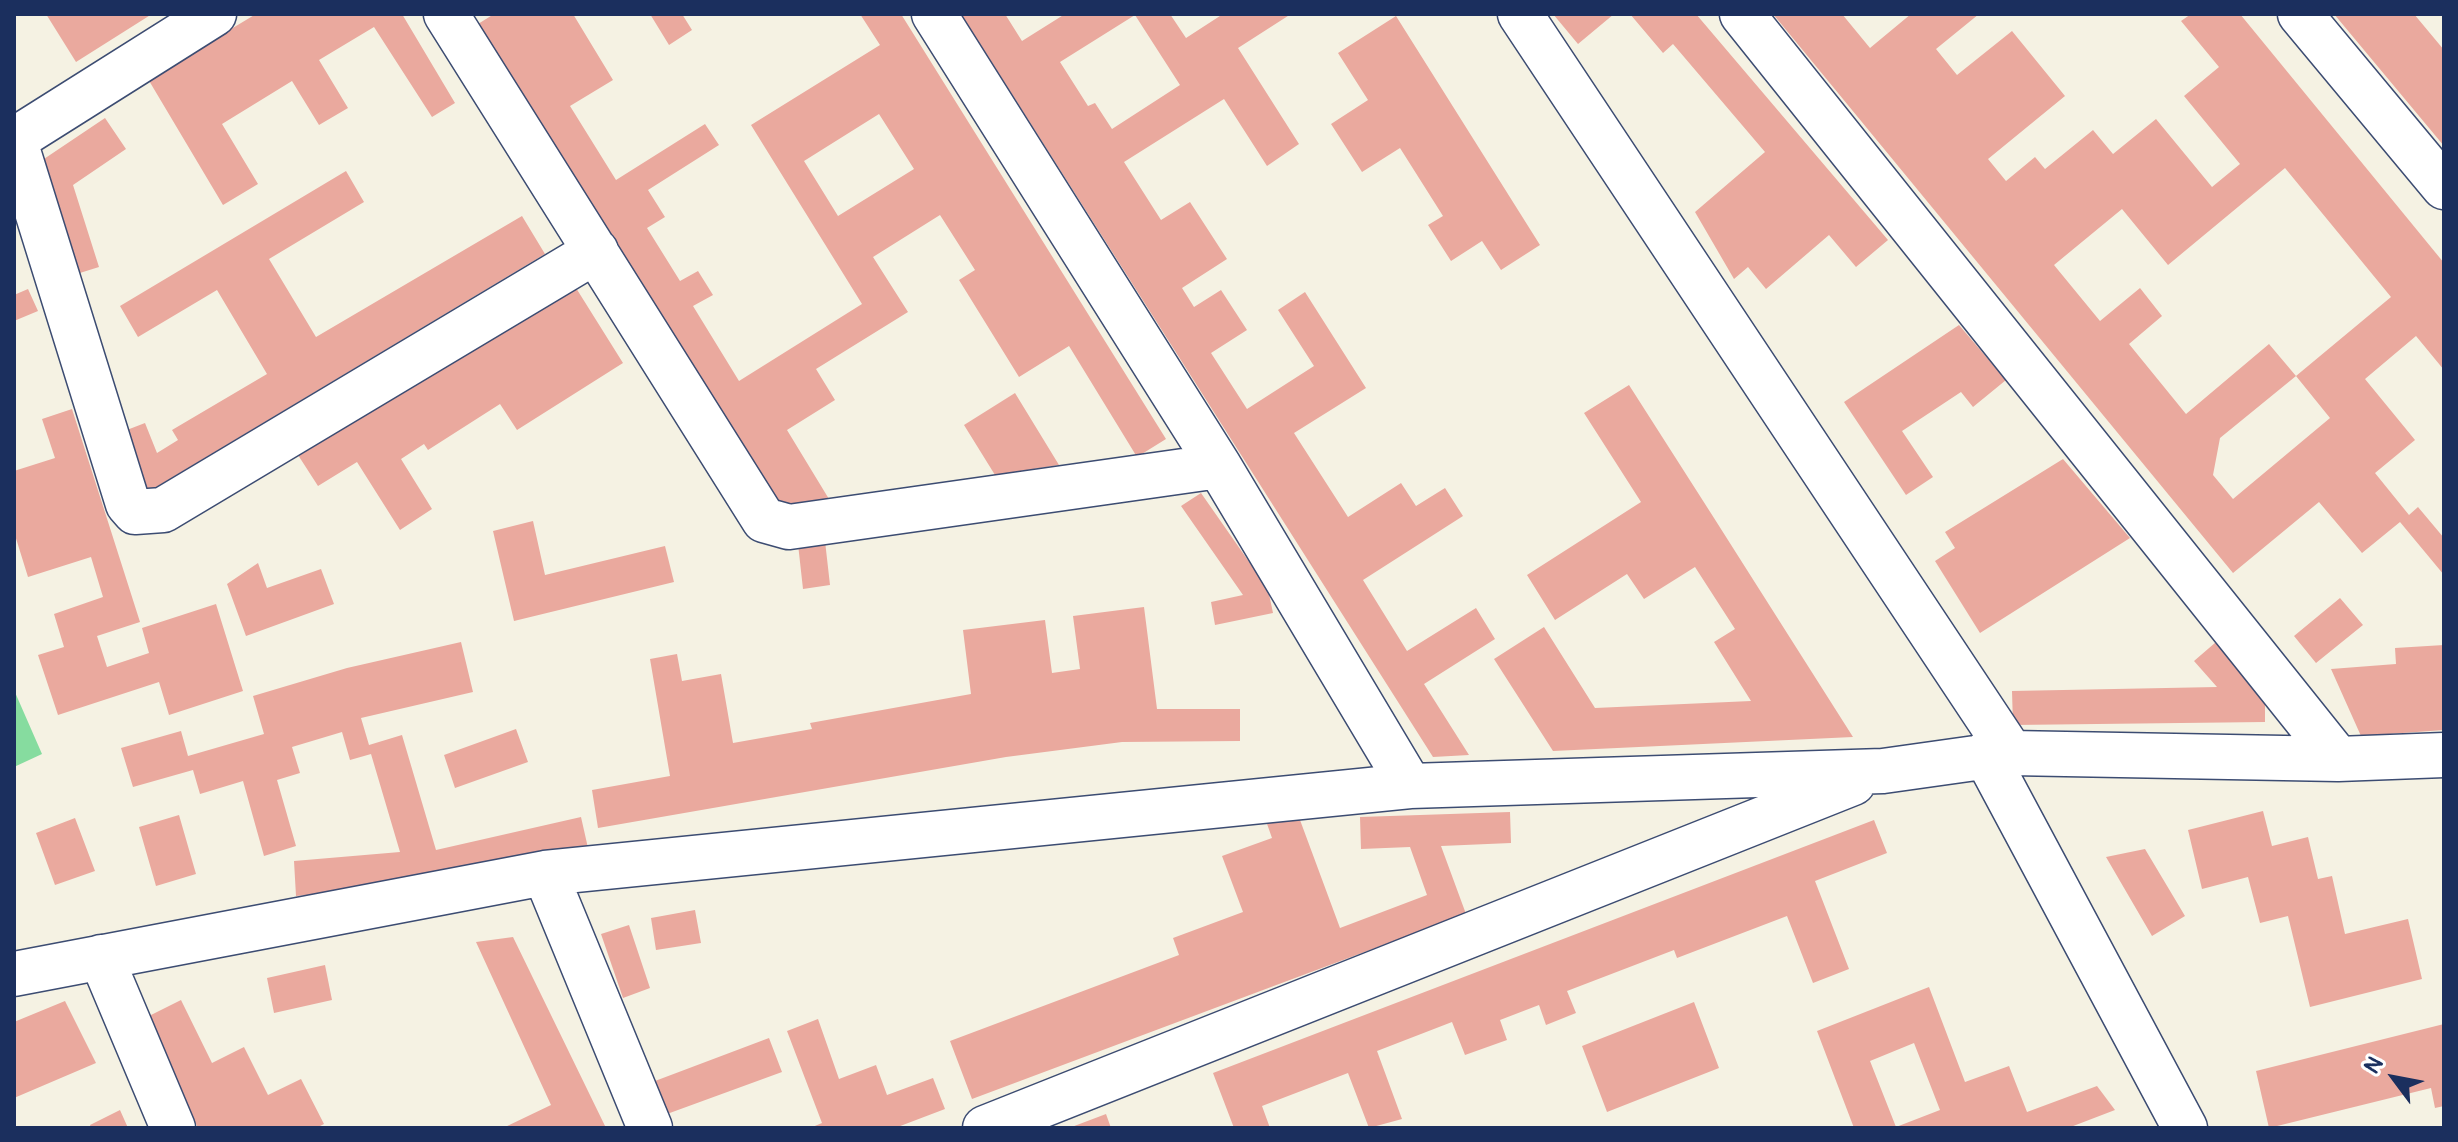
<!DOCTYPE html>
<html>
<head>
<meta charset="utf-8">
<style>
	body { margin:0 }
	#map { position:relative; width:2458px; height:1142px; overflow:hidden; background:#f5f2e3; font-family:Pangolin,sans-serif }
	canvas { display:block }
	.frame { position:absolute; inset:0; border:16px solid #1b2f5e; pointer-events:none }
	.north { position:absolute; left:2354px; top:1038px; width:80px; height:80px; -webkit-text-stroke:6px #fff; paint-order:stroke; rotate:302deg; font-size:22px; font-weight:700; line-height:32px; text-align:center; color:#1b2f5e }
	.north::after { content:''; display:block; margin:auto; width:28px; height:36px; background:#1b2f5e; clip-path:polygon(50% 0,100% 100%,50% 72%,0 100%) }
</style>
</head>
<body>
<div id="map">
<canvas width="2458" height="1142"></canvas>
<div class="frame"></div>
<div class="north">N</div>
</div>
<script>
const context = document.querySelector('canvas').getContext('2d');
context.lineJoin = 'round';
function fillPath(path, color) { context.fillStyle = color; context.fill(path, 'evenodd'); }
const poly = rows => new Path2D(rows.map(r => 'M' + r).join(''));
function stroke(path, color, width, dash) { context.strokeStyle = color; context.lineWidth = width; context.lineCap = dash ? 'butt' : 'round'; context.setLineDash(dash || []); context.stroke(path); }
fillPath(poly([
	[14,690,42,754,14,767]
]), '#86dc9f');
fillPath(poly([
	[46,14,152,14,76,62],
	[256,14,402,14,455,103,432,117,374,27,319,60,348,108,319,125,292,81,222,124,258,184,223,205,148,79],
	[494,14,573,14,613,80,570,106,616,180,705,124,719,145,648,190,665,217,647,228,680,281,698,271,713,295,693,306,739,381,862,304,751,125,880,45,860,14,901,14,1166,439,1137,457,1069,346,1019,377,959,280,975,270,940,215,873,257,908,312,816,369,835,400,787,430,832,504,779,510,478,24],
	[879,114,914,169,838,216,804,161],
	[650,14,682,14,692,30,669,45],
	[961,14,1005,14,1022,41,1065,14,1170,14,1186,38,1223,14,1291,14,1238,48,1299,144,1267,166,1224,99,1124,162,1161,220,1190,202,1227,259,1182,288,1194,307,1221,290,1247,330,1211,353,1247,409,1314,366,1278,310,1305,292,1366,388,1294,433,1348,517,1401,483,1416,506,1445,488,1463,516,1363,580,1407,651,1476,608,1495,639,1424,684,1469,755,1433,757],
	[1135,15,1180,85,1112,129,1095,103,1088,106,1060,62],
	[1553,14,1614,14,1578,44],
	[1630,14,1696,14,1888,240,1856,267,1829,235,1766,289,1748,267,1734,279,1695,212,1765,152,1673,44,1663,53],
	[1773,14,1842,14,1870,48,1911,14,1979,14,1936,49,1957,75,2012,31,2065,96,1988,159,2006,181,2035,157,2045,169,2093,130,2113,154,2156,119,2212,187,2240,164,2184,96,2219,67,2181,21,2191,14,2240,14,2444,263,2444,370,2416,336,2365,379,2415,440,2375,473,2409,515,2418,507,2444,538,2444,575,2400,522,2362,553,2319,502,2233,573],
	[2285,168,2391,297,2296,376,2269,344,2186,414,2129,344,2162,316,2140,288,2100,321,2054,265,2122,209,2168,265],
	[2296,376,2330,418,2233,499,2213,475,2220,438],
	[2334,14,2414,14,2444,50,2444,146],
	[1396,16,1540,245,1501,270,1482,241,1451,261,1428,225,1443,216,1400,148,1362,172,1331,124,1368,100,1338,53],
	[105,118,126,149,73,185,99,267,67,277,32,167],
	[346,171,364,202,269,259,316,337,522,216,545,254,143,495,119,433,145,423,157,453,178,440,172,430,267,374,217,290,138,337,120,306],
	[571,280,623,363,517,430,500,404,428,450,424,444,401,459,432,509,400,530,357,462,318,486,298,455],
	[28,289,38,311,14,321,14,295],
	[1959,325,2006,380,1973,407,1961,392,1902,431,1933,477,1906,495,1844,402],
	[1629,385,1714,518,1853,737,1553,751,1494,659,1544,627,1595,708,1751,701,1714,642,1735,629,1695,567,1644,599,1627,574,1555,620,1527,575,1641,502,1584,413],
	[1015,393,1059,465,995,475,964,425],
	[72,409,140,622,97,636,107,667,149,653,142,628,216,604,243,691,169,715,159,682,58,715,38,655,64,647,54,614,103,597,91,557,28,577,14,532,14,471,55,458,42,419],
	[2063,459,2130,538,1980,633,1935,561,1955,548,1945,532],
	[1201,493,1268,589,1273,613,1215,625,1211,602,1243,595,1181,506],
	[533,521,545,575,665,546,674,582,514,621,493,531],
	[825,541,830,585,803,589,798,544],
	[258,563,267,588,321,569,334,604,246,636,227,584],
	[2340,598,2363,625,2316,663,2294,636],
	[1144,607,1157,709,1240,709,1240,741,1122,742,1006,757,598,828,592,790,670,776,650,659,677,654,682,681,721,674,733,743,812,729,810,723,971,694,963,630,1045,620,1052,673,1080,669,1073,616],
	[2223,636,2265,686,2265,722,2013,725,2012,691,2217,687,2194,661],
	[461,642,473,692,361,718,369,745,402,735,436,850,581,817,588,848,411,886,296,896,294,861,400,852,371,754,350,760,342,732,292,747,300,773,277,780,296,846,264,856,243,781,200,794,193,770,133,787,121,748,181,731,188,756,264,734,253,696,347,668],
	[2444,645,2444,730,2361,736,2331,669,2396,664,2395,648],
	[516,729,528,762,455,788,444,755],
	[2263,811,2272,846,2308,837,2318,879,2332,876,2345,934,2408,919,2422,979,2310,1007,2288,916,2260,923,2248,877,2202,889,2188,830],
	[1510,812,1511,843,1441,846,1466,914,972,1099,950,1041,1179,955,1173,938,1243,912,1222,856,1272,838,1266,821,1300,820,1340,928,1427,895,1410,847,1361,849,1360,817],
	[179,815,196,874,156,886,139,827],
	[75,818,95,871,55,885,36,833],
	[1874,820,1887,853,1815,881,1849,969,1813,983,1787,916,1677,958,1674,950,1567,991,1576,1013,1546,1025,1539,1005,1500,1020,1507,1040,1465,1055,1452,1022,1377,1051,1402,1119,1369,1128,1348,1073,1262,1106,1270,1128,1234,1128,1213,1073],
	[2145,849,2185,916,2152,936,2106,857],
	[695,910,701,943,656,950,651,918],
	[629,925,650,988,623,998,601,934],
	[513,937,550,1013,606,1128,503,1128,551,1105,476,942],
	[325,965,332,1000,274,1013,267,978],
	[1929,987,1965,1082,2009,1066,2027,1112,2097,1086,2115,1110,2068,1128,1854,1128,1817,1031],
	[1914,1043,1940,1110,1896,1127,1870,1061],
	[181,1000,212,1063,244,1047,268,1095,301,1079,324,1124,316,1128,198,1128,145,1018],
	[65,1001,96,1063,14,1098,14,1022],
	[1694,1002,1719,1068,1607,1112,1582,1046],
	[818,1019,839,1079,876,1065,887,1095,933,1078,945,1109,895,1128,810,1128,822,1123,787,1031],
	[2444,1024,2444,1106,2435,1108,2431,1088,2269,1128,2256,1071],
	[769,1038,782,1072,667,1114,655,1081],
	[120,1110,128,1128,91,1128,90,1125],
	[1106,1114,1111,1128,1069,1128]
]), '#eaa99e');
const minor = poly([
	[446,14,764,520,789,527,1219,466],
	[934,14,1219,466,1410,786],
	[1520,14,2011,753],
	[1742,14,2338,759],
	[2300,14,2444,187],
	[14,138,128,504,135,512,163,510,596,251],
	[14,140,214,14],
	[1985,754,2185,1128],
	[545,873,650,1128],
	[101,957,173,1128],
	[14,974,545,873,1410,786,1883,771,2011,753,2338,759,2444,755],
	[985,1128,1853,783]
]);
stroke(minor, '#3c4c72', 47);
stroke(minor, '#fff', 44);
</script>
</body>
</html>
